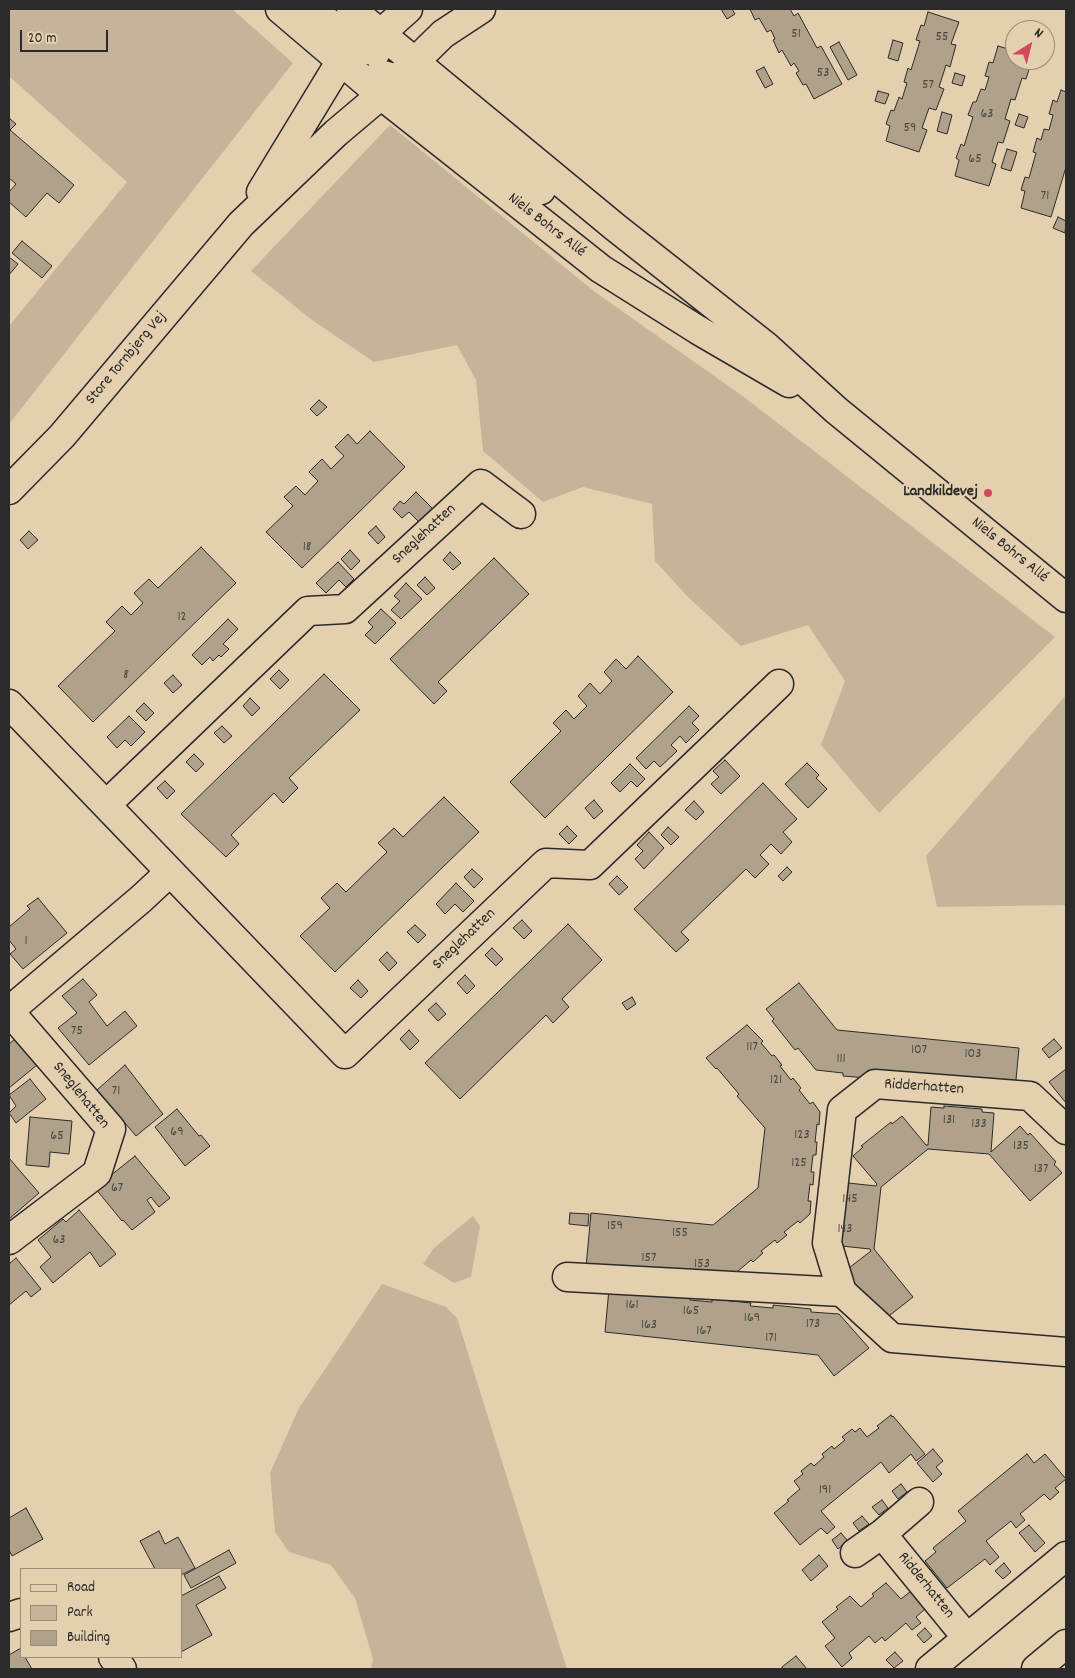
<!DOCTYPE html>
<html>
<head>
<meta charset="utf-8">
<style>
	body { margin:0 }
	#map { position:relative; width:1075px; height:1678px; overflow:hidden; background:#e4cfae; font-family:Dekko,sans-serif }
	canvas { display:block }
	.frame { position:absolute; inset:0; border:10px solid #2b2b2b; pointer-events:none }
	.legend { position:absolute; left:20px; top:1568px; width:162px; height:90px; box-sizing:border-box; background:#e4cfae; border:1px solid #9a8d7a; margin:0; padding:6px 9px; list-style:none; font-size:15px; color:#2b2b2b }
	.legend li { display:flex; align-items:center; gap:10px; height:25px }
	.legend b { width:25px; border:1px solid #9a8d7a }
	.north { position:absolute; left:1005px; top:20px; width:50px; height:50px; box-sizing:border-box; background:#e4cfae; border:1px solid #9a8d7a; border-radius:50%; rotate:36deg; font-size:14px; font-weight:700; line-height:20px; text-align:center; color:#2b2b2b }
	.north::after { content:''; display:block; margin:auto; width:18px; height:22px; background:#d1495b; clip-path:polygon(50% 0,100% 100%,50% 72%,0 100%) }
	.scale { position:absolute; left:20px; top:30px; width:88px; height:22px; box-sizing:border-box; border:2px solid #2b2b2b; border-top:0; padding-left:6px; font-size:15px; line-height:18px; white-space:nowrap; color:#2b2b2b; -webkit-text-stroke:4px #e4cfae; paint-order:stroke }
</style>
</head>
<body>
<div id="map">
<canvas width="1075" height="1678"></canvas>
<div class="frame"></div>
<ul class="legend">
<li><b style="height:6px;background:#e4cfae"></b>Road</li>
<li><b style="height:14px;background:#c6b499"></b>Park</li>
<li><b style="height:14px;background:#b0a18a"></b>Building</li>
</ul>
<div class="north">N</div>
<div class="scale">20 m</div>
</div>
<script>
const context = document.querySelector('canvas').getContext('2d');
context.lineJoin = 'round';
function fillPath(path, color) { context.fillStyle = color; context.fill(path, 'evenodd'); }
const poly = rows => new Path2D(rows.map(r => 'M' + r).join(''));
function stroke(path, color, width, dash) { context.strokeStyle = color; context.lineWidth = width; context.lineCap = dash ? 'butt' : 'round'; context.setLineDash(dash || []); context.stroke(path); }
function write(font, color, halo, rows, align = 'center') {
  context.font = font + ' Dekko,sans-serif'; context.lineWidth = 4; context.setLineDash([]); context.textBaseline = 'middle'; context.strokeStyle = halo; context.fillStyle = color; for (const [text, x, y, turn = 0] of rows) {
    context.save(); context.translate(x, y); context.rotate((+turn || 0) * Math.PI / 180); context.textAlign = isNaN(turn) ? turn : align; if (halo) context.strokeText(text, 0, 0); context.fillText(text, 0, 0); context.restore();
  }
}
fillPath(poly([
	[9,9,232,9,293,63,9,424,9,326,127,182,9,76],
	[390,125,595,292,744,397,1055,637,879,813,821,745,845,681,808,625,741,646,688,597,655,561,652,504,583,487,543,502,483,451,476,380,457,345,374,362,312,320,251,271],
	[1066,695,1066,905,937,907,926,856],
	[473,1216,480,1226,471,1277,454,1283,423,1264,434,1248],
	[382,1284,446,1307,457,1318,567,1669,371,1669,373,1659,355,1598,331,1565,289,1552,275,1532,270,1473,299,1408]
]), '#c6b499');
const building = poly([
	[721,9,732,9,735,14,727,19,721,9],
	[750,9,790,9,794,16,798,13,817,48,821,46,842,84,814,99,806,84,803,85,796,73,799,71,794,63,791,66,782,50,779,53,773,40,775,39,771,30,767,32,759,18,755,20,750,9],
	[928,12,959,22,951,44,956,45,950,67,946,65,939,87,944,89,936,110,929,108,922,128,927,130,919,152,886,141,890,126,886,124,891,110,894,111,899,97,902,99,907,83,904,82,908,68,911,70,920,41,916,40,921,25,924,26,928,12],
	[893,40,903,43,898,61,888,58,893,40],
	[839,42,857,75,848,80,830,47,839,42],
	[998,46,1015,51,1015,60,1032,60,1026,79,1022,78,1015,100,1011,99,1005,119,1010,121,1003,143,998,142,992,162,996,164,989,186,955,176,959,160,956,158,961,144,964,146,973,117,968,115,973,102,976,102,981,89,985,90,989,77,985,76,989,62,993,63,998,46],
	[764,67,773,84,765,88,756,71,764,67],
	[955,73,965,76,962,86,952,83,955,73],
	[1061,90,1066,92,1066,167,1051,217,1021,208,1025,191,1021,190,1025,177,1029,178,1036,153,1033,152,1037,138,1041,140,1044,129,1049,130,1053,115,1049,114,1053,100,1057,102,1061,90],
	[878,91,889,94,885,104,875,101,878,91],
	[942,112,952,115,947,134,937,131,942,112],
	[1019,114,1028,117,1024,128,1015,125,1019,114],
	[9,118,16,124,10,130,74,185,59,203,47,193,26,217,9,202,9,192,16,184,9,178,9,118],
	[1007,149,1017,152,1011,171,1001,168,1007,149],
	[1058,217,1066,221,1065,233,1053,228,1058,217],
	[22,241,52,266,42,278,12,253,22,241],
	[9,257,18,264,9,275,9,257],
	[319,400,327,407,317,416,310,409,319,400],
	[370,431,405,467,302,568,266,532,293,506,284,497,296,486,305,495,318,481,309,472,322,459,331,469,344,456,335,447,348,434,357,444,370,431],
	[416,492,434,510,420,523,409,512,402,518,393,509,400,501,404,504,416,492],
	[376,526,385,537,378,544,368,533,376,526],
	[29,531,38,540,28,549,20,540,29,531],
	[201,547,236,583,93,722,58,686,115,631,106,622,122,606,131,615,143,603,134,593,149,579,158,588,201,547],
	[350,550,360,561,351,570,341,559,350,550],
	[450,552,461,563,453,570,443,560,450,552],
	[494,558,529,594,438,682,447,691,434,704,390,659,494,558],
	[338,562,354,579,346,587,339,580,326,593,316,583,338,562],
	[425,577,435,588,427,595,417,585,425,577],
	[406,583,422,599,401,619,391,610,400,601,394,596,406,583],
	[381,609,396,623,375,644,365,635,373,627,368,622,381,609],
	[228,619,238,629,223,644,229,649,221,657,219,655,213,661,210,657,202,665,192,655,228,619],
	[638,656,673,692,545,818,510,782,561,731,553,723,566,710,574,719,587,706,578,696,590,683,600,694,612,681,604,672,616,659,626,669,638,656],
	[279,670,289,680,280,689,270,679,279,670],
	[324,674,360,710,289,778,298,788,283,803,274,793,231,835,239,844,226,857,181,814,324,674],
	[173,675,182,685,173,693,164,683,173,675],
	[250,698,260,708,252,716,243,706,250,698],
	[144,703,154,713,146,721,136,711,144,703],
	[689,706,699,716,692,723,699,730,686,743,680,736,671,745,677,751,660,767,654,761,646,769,636,758,689,706],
	[129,716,145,732,131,746,125,740,117,748,107,737,129,716],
	[222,726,232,736,224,743,214,733,222,726],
	[194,754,204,764,196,772,186,762,194,754],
	[725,760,740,776,721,794,711,784,719,777,713,771,725,760],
	[807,763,819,775,816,778,827,789,808,808,785,784,807,763],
	[630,764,645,779,637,787,631,781,620,792,611,783,630,764],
	[165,781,175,791,167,799,157,788,165,781],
	[763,783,797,819,783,832,792,842,781,854,771,844,760,855,769,864,755,878,746,869,681,932,689,940,676,952,634,909,763,783],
	[444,797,479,832,335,972,300,936,330,908,321,898,337,883,346,892,387,852,378,843,394,828,403,837,444,797],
	[594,800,603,811,594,819,585,808,594,800],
	[694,801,704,812,696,820,685,810,694,801],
	[567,826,577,836,569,844,559,834,567,826],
	[668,827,679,837,671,845,661,835,668,827],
	[649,832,664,848,644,869,635,859,643,851,637,845,649,832],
	[787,867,792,872,783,881,778,876,787,867],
	[472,869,483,879,474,888,464,877,472,869],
	[617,876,628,887,619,895,609,884,617,876],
	[456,883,474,901,463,912,455,904,445,914,436,904,456,883],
	[38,898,67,933,23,969,10,954,16,949,9,940,9,927,30,909,27,906,38,898],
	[522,920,532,931,524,939,513,928,522,920],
	[568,924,602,960,562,999,569,1007,553,1023,546,1015,460,1099,425,1063,568,924],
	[415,925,426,935,418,943,407,932,415,925],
	[492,948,503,959,496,966,485,955,492,948],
	[387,952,397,963,389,971,379,960,387,952],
	[465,975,475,986,467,994,457,983,465,975],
	[83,979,97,995,89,1002,107,1026,125,1011,137,1026,89,1065,58,1028,77,1013,62,996,83,979],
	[358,980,368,991,361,998,350,988,358,980],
	[799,983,837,1030,1019,1048,1015,1090,843,1076,843,1073,816,1070,798,1048,795,1050,772,1021,774,1019,766,1009,799,983],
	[632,997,636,1004,627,1010,622,1003,632,997],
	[436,1003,446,1014,438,1021,428,1010,436,1003],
	[747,1025,763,1041,761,1043,772,1056,774,1055,782,1065,780,1066,791,1080,793,1078,801,1088,799,1090,810,1104,813,1102,820,1112,819,1125,817,1124,815,1142,817,1142,816,1155,813,1155,811,1172,814,1172,813,1185,810,1184,808,1201,811,1201,810,1214,800,1223,798,1221,784,1232,787,1235,777,1243,775,1240,761,1251,763,1253,753,1262,751,1260,738,1271,740,1273,730,1281,588,1264,588,1267,586,1267,591,1213,713,1225,758,1188,765,1128,737,1096,739,1094,717,1068,716,1069,706,1058,747,1025],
	[409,1030,419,1041,410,1050,400,1039,409,1030],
	[15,1039,37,1065,9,1088,9,1044,15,1039],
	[1054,1039,1062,1048,1049,1058,1042,1049,1054,1039],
	[125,1065,163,1114,136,1136,97,1090,125,1065],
	[1066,1069,1066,1103,1049,1082,1066,1069],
	[30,1079,46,1099,16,1123,9,1113,16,1106,9,1095,30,1079],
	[944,1106,982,1109,982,1112,994,1113,991,1152,1020,1126,1028,1135,1030,1133,1056,1162,1054,1164,1062,1173,1030,1201,989,1154,928,1149,881,1187,874,1249,913,1297,880,1323,841,1274,871,1251,870,1249,832,1245,839,1182,876,1186,877,1184,853,1156,863,1147,861,1146,891,1122,892,1124,902,1116,926,1145,928,1145,931,1107,944,1108,944,1106],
	[177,1109,199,1136,201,1135,210,1146,185,1166,155,1127,177,1109],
	[30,1117,72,1121,69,1154,50,1152,49,1167,26,1165,30,1117],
	[135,1156,170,1198,159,1207,151,1197,147,1200,155,1212,132,1230,123,1220,122,1221,95,1188,135,1156],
	[9,1158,39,1193,9,1219,9,1158],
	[79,1210,116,1254,100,1267,90,1252,53,1283,40,1267,51,1257,38,1240,63,1219,66,1222,79,1210],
	[570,1213,589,1214,588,1226,569,1224,570,1213],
	[16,1258,41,1289,31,1297,26,1291,9,1305,9,1264,16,1258],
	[609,1289,651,1296,652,1293,690,1296,690,1300,712,1302,712,1299,751,1303,750,1306,773,1308,773,1305,811,1309,811,1312,839,1314,869,1348,834,1376,818,1355,605,1332,609,1289],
	[891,1415,892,1417,893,1416,925,1454,916,1461,911,1454,889,1473,881,1462,821,1511,835,1527,827,1534,821,1528,800,1545,774,1513,789,1501,787,1500,800,1489,794,1481,803,1474,801,1471,811,1463,814,1466,824,1457,822,1454,832,1446,834,1449,845,1440,842,1437,852,1429,855,1432,860,1428,867,1437,879,1428,877,1426,891,1415],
	[933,1449,943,1461,936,1467,942,1474,933,1482,917,1463,933,1449],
	[1027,1454,1034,1463,1045,1454,1066,1479,1055,1488,1059,1492,1050,1500,1044,1494,1020,1514,1025,1520,1016,1528,1011,1521,986,1541,999,1557,990,1565,985,1559,947,1588,925,1561,936,1552,933,1548,966,1521,958,1511,1027,1454],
	[901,1484,907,1492,898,1499,892,1491,901,1484],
	[882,1500,888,1508,879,1515,872,1507,882,1500],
	[26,1508,43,1539,12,1556,9,1550,9,1518,26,1508],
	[862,1516,869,1524,859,1531,853,1523,862,1516],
	[1029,1525,1045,1543,1035,1552,1019,1533,1029,1525],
	[159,1531,165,1544,178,1537,195,1568,181,1575,181,1569,155,1569,140,1541,159,1531],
	[841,1533,848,1541,838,1549,832,1540,841,1533],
	[229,1550,236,1563,191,1588,184,1575,229,1550],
	[819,1555,828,1566,811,1581,802,1570,819,1555],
	[1004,1563,1011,1572,1003,1579,995,1571,1004,1563],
	[219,1576,226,1588,196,1605,212,1635,181,1652,181,1596,219,1576],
	[886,1583,901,1599,911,1591,926,1608,916,1617,921,1623,912,1630,906,1623,885,1641,882,1637,875,1643,869,1636,849,1653,852,1658,842,1667,825,1646,835,1638,822,1622,838,1609,836,1607,850,1596,861,1607,874,1596,872,1594,886,1583],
	[925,1628,932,1636,924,1643,917,1635,925,1628],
	[21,1648,21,1657,25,1657,32,1669,9,1669,9,1655,21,1648],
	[895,1652,903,1661,894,1668,886,1660,895,1652],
	[796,1656,807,1669,782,1669,782,1667,796,1656]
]);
fillPath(building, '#b0a18a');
stroke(building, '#2b2b2b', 1);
const minor = poly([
	[280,9,381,95,601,269,698,330,789,383],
	[312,9,358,47,376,52],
	[351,9,615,227,767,347,836,410,1066,598],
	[380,74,397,79,541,190],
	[261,192,340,62,358,47,380,34,408,9],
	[9,490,62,436,241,224,336,133,381,95,443,34,481,9],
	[9,704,345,1054,546,863,590,865,779,684],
	[106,805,308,611,345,609,481,484,521,514],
	[1066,1130,1030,1096,875,1084,842,1110,827,1243,842,1292,892,1338,1066,1352],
	[9,1240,97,1173,111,1129,9,1011,141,899,170,872],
	[567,1277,842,1292],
	[919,1502,882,1534,967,1638],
	[855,1553,882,1534],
	[9,1617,21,1613],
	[113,1657,122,1669],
	[930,1669,1066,1556],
	[1036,1669,1066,1644]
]);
stroke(minor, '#2b2b2b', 31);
stroke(minor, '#e4cfae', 28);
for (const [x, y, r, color] of [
	[988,493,5,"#d1495b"]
]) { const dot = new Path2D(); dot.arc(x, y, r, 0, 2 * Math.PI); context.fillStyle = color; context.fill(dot); stroke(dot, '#e4cfae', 2); }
write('14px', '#4c4843', null, [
	["51",796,35],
	["55",942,38],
	["53",823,74],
	["57",928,86],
	["63",987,115],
	["59",910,129],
	["65",975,160],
	["71",1045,197],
	["18",307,548],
	["12",182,618],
	["8",126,676],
	["1",26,942],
	["75",77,1032],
	["117",752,1048],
	["107",919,1051],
	["103",973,1055],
	["111",841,1060],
	["121",776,1081],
	["71",116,1092],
	["131",949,1121],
	["133",979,1125],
	["69",177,1133],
	["123",802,1136],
	["65",57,1137],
	["135",1021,1147],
	["125",799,1164],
	["137",1041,1170],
	["67",117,1189],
	["145",850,1200],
	["159",615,1227],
	["143",845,1230],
	["155",680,1234],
	["63",59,1241],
	["157",649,1259],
	["153",702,1265],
	["161",632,1306],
	["165",691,1312],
	["169",752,1319],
	["173",813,1325],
	["163",649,1326],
	["167",704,1332],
	["171",771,1339],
	["191",825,1491]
]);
write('16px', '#2b2b2b', '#e4cfae', [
	["Niels Bohrs Allé",546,226,38],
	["Store Tornbjerg Vej",127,359,-50],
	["Sneglehatten",425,535,-43],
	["Niels Bohrs Allé",1009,551,39],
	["Sneglehatten",465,940,-44],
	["Ridderhatten",924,1088,4],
	["Sneglehatten",80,1096,51],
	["Ridderhatten",925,1586,51]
]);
write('bold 16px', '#2b2b2b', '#e4cfae', [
	["Landkildevej",978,493]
], 'right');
</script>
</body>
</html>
